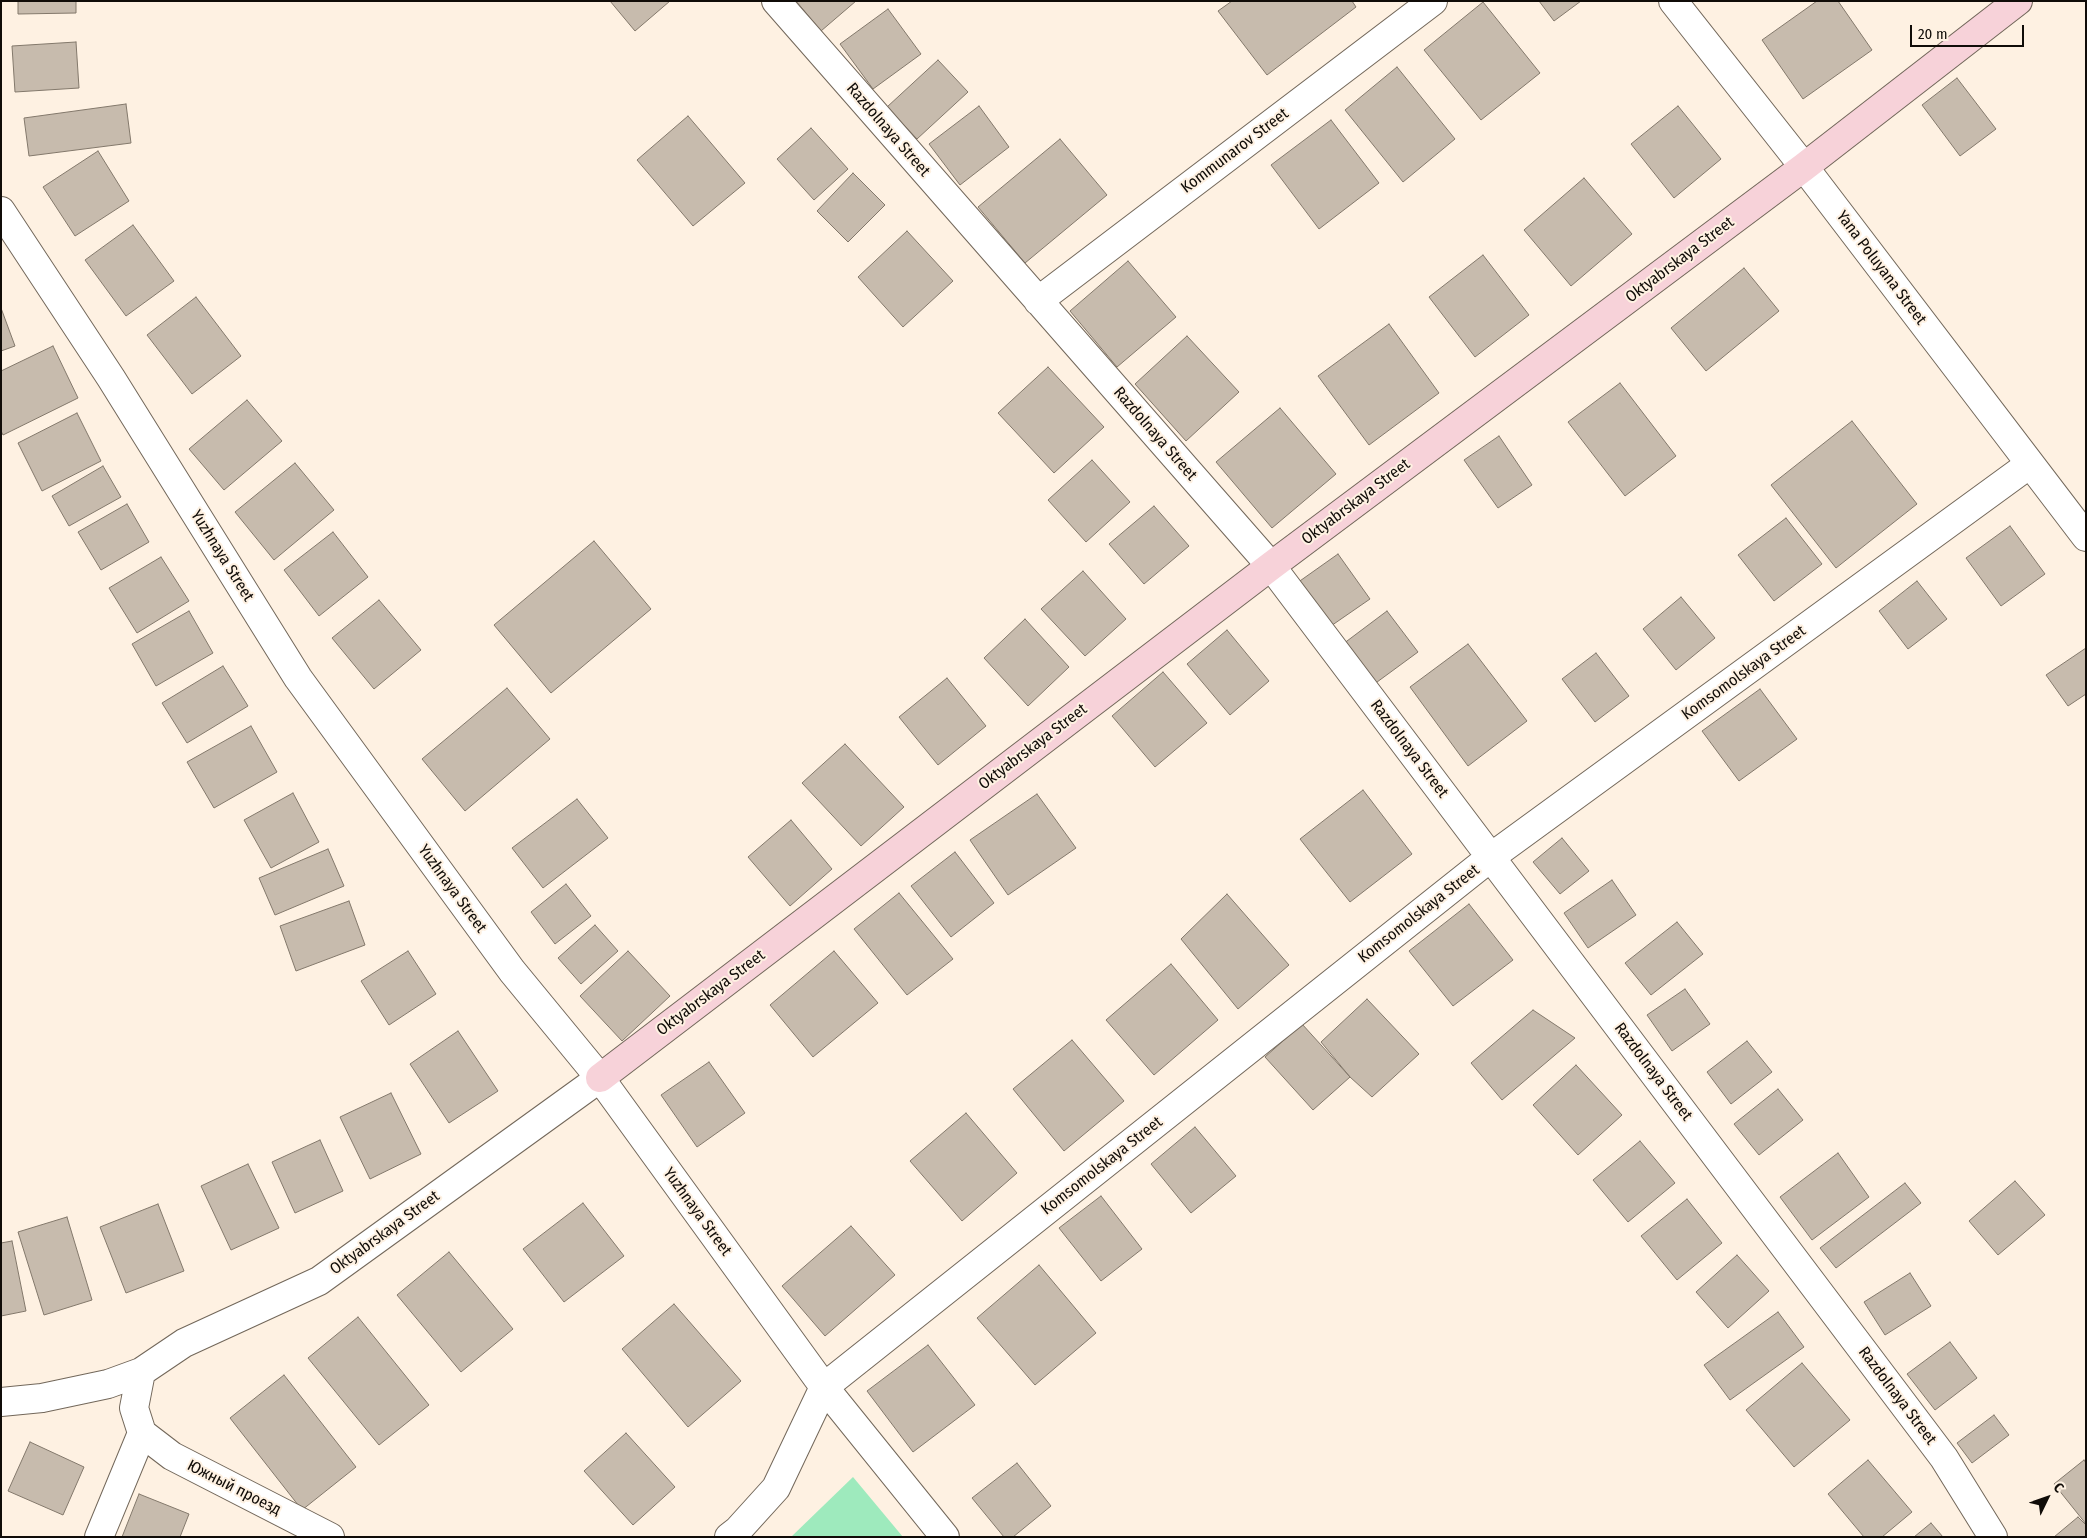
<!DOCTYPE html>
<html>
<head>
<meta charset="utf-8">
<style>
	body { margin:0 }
	#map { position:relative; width:2087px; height:1538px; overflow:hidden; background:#fef1e2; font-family:"Fira Sans Condensed",sans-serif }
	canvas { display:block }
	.frame { position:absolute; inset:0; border:2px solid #100c08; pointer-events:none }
	.north { position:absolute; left:2022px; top:1473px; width:50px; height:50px; -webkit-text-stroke:4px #fef1e2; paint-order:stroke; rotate:48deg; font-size:14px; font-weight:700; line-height:20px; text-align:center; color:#100c08 }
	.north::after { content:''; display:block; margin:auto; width:18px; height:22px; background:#100c08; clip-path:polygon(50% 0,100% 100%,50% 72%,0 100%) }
	.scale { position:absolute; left:1910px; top:25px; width:114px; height:22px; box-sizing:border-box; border:2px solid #100c08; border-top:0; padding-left:6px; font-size:15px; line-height:18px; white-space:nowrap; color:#100c08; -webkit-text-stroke:4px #fef1e2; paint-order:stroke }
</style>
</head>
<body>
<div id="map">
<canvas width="2087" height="1538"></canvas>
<div class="frame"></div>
<div class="north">С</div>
<div class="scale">20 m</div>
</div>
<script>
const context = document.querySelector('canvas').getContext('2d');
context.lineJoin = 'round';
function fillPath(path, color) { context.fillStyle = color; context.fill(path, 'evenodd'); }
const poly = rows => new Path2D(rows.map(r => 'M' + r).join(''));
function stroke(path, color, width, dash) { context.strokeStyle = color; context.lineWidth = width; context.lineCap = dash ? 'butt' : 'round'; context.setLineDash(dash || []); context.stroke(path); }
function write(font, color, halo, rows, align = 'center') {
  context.font = font + ' "Fira Sans Condensed",sans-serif'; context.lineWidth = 4; context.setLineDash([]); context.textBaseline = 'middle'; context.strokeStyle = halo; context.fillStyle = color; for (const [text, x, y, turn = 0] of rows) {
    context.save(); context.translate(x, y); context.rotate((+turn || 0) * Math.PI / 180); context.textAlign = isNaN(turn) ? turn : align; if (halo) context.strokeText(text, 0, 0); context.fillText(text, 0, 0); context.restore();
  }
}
fillPath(poly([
	[853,1477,903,1537,791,1537]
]), '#9eeabd');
const building = poly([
	[18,1,76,1,76,13,18,14,18,1],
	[610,1,670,1,635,31,610,1],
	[796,1,856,1,821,31,796,1],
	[1232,1,1352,1,1356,7,1267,75,1218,11,1232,1],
	[1539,1,1581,1,1554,21,1539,1],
	[1817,1,1838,1,1872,50,1803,99,1762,40,1817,1],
	[1483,2,1540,73,1481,120,1424,50,1483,2],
	[888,9,921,54,873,89,840,44,888,9],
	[76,42,79,88,15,92,12,46,76,42],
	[938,60,968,92,917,139,887,107,938,60],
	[1397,67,1455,139,1403,182,1345,110,1397,67],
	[1957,78,1996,129,1960,156,1922,105,1957,78],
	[126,104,131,143,29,156,24,118,126,104],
	[979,106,1009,147,960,185,929,144,979,106],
	[1678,106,1721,159,1674,198,1631,144,1678,106],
	[688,116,745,183,693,226,637,160,688,116],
	[1331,120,1379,183,1319,229,1271,165,1331,120],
	[811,128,848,169,814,200,777,159,811,128],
	[1060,139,1107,195,1025,263,978,207,1060,139],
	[98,151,129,201,75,236,43,187,98,151],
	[853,173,885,205,848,242,817,211,853,173],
	[1584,178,1632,234,1571,286,1524,230,1584,178],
	[133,225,174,281,126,316,85,260,133,225],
	[907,231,953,281,903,327,858,277,907,231],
	[1483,255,1529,315,1475,357,1429,297,1483,255],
	[1128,261,1176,317,1117,367,1070,311,1128,261],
	[1744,268,1779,311,1706,371,1671,328,1744,268],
	[196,297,241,356,192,394,147,335,196,297],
	[1,308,15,346,1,351,1,308],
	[1389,324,1439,393,1369,445,1318,376,1389,324],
	[1187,336,1239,392,1186,441,1135,384,1187,336],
	[53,346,78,398,3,435,1,431,1,371,53,346],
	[1048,367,1104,427,1054,473,998,413,1048,367],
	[1620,383,1676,456,1625,496,1568,422,1620,383],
	[247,400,282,441,224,490,189,449,247,400],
	[1280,408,1336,474,1272,528,1216,462,1280,408],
	[77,413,101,461,42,491,18,443,77,413],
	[1852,421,1917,504,1836,568,1771,485,1852,421],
	[1499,436,1532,485,1498,508,1464,460,1499,436],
	[1092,460,1130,502,1086,542,1048,500,1092,460],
	[295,463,334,510,274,560,235,512,295,463],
	[103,466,121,497,69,526,52,496,103,466],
	[127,504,149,542,101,570,78,532,127,504],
	[1154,506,1189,546,1144,584,1109,544,1154,506],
	[1786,518,1822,564,1774,601,1738,555,1786,518],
	[2010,526,2045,574,2001,606,1966,558,2010,526],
	[333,532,368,577,319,616,284,570,333,532],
	[594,541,651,609,551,693,494,625,594,541],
	[1338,554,1370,599,1328,628,1297,583,1338,554],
	[161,557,189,601,137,633,109,588,161,557],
	[1083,571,1126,619,1085,656,1041,609,1083,571],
	[1917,581,1947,619,1908,649,1879,611,1917,581],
	[1681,597,1715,638,1676,670,1643,629,1681,597],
	[379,600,421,650,374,689,332,638,379,600],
	[189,611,213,653,156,686,132,644,189,611],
	[1387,611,1418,652,1373,685,1343,644,1387,611],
	[1025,619,1069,667,1028,706,984,658,1025,619],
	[1227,630,1269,681,1230,715,1187,664,1227,630],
	[1468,644,1527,721,1468,766,1410,687,1468,644],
	[2086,648,2086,694,2068,706,2046,675,2086,648],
	[1596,653,1629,696,1595,722,1562,679,1596,653],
	[223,666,248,706,187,743,162,703,223,666],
	[1163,672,1207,723,1155,767,1112,716,1163,672],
	[947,678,986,726,938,765,899,717,947,678],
	[507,688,550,739,465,811,422,759,507,688],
	[1760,689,1797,739,1739,781,1702,731,1760,689],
	[251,726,277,772,214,808,187,762,251,726],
	[845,744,904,807,861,846,802,783,845,744],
	[1363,790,1412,854,1350,902,1300,839,1363,790],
	[293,793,319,842,271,868,244,820,293,793],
	[1037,794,1076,848,1008,895,970,840,1037,794],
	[577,799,608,838,543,888,512,848,577,799],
	[791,820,832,869,790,906,748,857,791,820],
	[1562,838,1589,871,1560,894,1533,862,1562,838],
	[328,849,344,886,275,915,259,878,328,849],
	[955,852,994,903,951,937,911,886,955,852],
	[1612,880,1636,915,1588,948,1564,913,1612,880],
	[566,884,591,916,555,944,531,912,566,884],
	[899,893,953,959,907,995,854,929,899,893],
	[1227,894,1289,965,1238,1009,1181,939,1227,894],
	[349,901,365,945,296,971,280,926,349,901],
	[1469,904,1513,960,1453,1006,1409,951,1469,904],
	[1677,922,1703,954,1651,995,1625,963,1677,922],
	[595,925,618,951,581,984,558,958,595,925],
	[408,951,436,994,389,1025,361,981,408,951],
	[628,951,670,996,622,1041,580,996,628,951],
	[834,951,878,1003,813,1057,770,1005,834,951],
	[1171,964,1218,1020,1154,1075,1106,1020,1171,964],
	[1685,989,1710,1024,1672,1051,1647,1015,1685,989],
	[1367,999,1419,1054,1372,1097,1350,1077,1321,1042,1367,999],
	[1533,1010,1575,1038,1502,1100,1471,1063,1533,1010],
	[1302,1024,1350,1077,1313,1110,1265,1057,1302,1024],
	[458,1031,498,1091,449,1123,410,1064,458,1031],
	[1072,1040,1124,1101,1064,1151,1013,1089,1072,1040],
	[1747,1041,1772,1072,1731,1104,1707,1072,1747,1041],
	[709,1062,745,1113,697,1147,661,1095,709,1062],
	[1576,1065,1622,1115,1578,1155,1533,1105,1576,1065],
	[1778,1089,1803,1120,1759,1155,1734,1124,1778,1089],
	[391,1093,421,1154,370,1179,340,1117,391,1093],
	[966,1113,1017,1173,962,1221,910,1161,966,1113],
	[1195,1127,1236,1176,1191,1213,1151,1164,1195,1127],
	[320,1140,343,1191,295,1213,272,1162,320,1140],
	[1640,1141,1675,1183,1628,1222,1593,1180,1640,1141],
	[1838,1153,1869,1197,1812,1240,1780,1197,1838,1153],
	[248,1164,279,1228,231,1250,201,1186,248,1164],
	[2015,1181,2045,1215,1998,1255,1969,1221,2015,1181],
	[1905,1183,1921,1203,1836,1268,1820,1248,1905,1183],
	[1101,1196,1142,1249,1101,1281,1059,1228,1101,1196],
	[1687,1199,1722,1243,1677,1280,1641,1236,1687,1199],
	[583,1203,624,1256,564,1302,523,1249,583,1203],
	[158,1204,184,1271,126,1293,100,1227,158,1204],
	[67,1217,92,1300,44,1315,18,1232,67,1217],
	[851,1226,895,1275,825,1336,782,1286,851,1226],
	[12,1241,26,1311,1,1316,1,1243,12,1241],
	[449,1252,513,1329,461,1372,397,1295,449,1252],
	[1737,1255,1769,1291,1728,1328,1696,1292,1737,1255],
	[1039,1265,1096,1333,1035,1385,977,1318,1039,1265],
	[1910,1273,1931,1306,1885,1335,1864,1302,1910,1273],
	[674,1304,741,1381,688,1427,622,1349,674,1304],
	[1778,1312,1804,1347,1730,1400,1704,1365,1778,1312],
	[358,1317,429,1405,379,1445,308,1358,358,1317],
	[1950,1342,1977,1378,1935,1410,1907,1374,1950,1342],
	[928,1345,975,1405,913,1452,867,1391,928,1345],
	[1802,1363,1850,1420,1794,1467,1746,1410,1802,1363],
	[284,1375,356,1467,302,1510,230,1418,284,1375],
	[1994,1415,2009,1435,1972,1463,1957,1443,1994,1415],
	[626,1433,675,1487,633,1525,584,1471,626,1433],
	[30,1442,84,1467,63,1515,8,1491,30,1442],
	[1868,1460,1912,1512,1882,1537,1864,1537,1828,1494,1868,1460],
	[2084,1460,2086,1463,2086,1524,2054,1484,2084,1460],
	[1017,1463,1051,1506,1013,1537,1004,1537,972,1498,1017,1463],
	[139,1494,189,1514,180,1537,122,1537,139,1494],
	[2078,1517,2086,1525,2086,1537,2054,1537,2078,1517],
	[1931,1523,1943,1537,1914,1537,1931,1523]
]);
fillPath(building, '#c7bbad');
stroke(building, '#83786b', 1);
const street = poly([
	[776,1,1271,566,1944,1458,1993,1537],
	[1673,1,1804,167,2086,537],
	[1,211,111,378,298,678,512,971,600,1078,824,1387,945,1537],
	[1038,301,1433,1],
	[141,1372,134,1408,142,1433,172,1456,330,1537],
	[1,1402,42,1398,108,1384,141,1372,184,1343,319,1281,600,1078],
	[99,1537,142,1433],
	[729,1537,738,1530,776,1488,824,1387,1491,857,2030,464]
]);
const secondary = poly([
	[600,1078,1271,566,1804,167,2018,1]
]);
stroke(street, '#72675a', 30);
stroke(secondary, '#72675a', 30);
stroke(street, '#fff', 28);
stroke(secondary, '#f7d2d9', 28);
write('16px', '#100c08', '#fef1e2', [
	["Razdolnaya Street",888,130,49],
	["Kommunarov Street",1235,151,-37],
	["Oktyabrskaya Street",1680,260,-37],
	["Yana Poluyana Street",1881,268,53],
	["Razdolnaya Street",1155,434,49],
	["Oktyabrskaya Street",1356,502,-37],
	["Yuzhnaya Street",222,556,58],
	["Komsomolskaya Street",1744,673,-36],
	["Oktyabrskaya Street",1033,747,-37],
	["Razdolnaya Street",1409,749,53],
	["Yuzhnaya Street",452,889,54],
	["Komsomolskaya Street",1419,914,-38],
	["Oktyabrskaya Street",711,993,-37],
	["Razdolnaya Street",1653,1072,53],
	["Komsomolskaya Street",1102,1166,-38],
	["Yuzhnaya Street",697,1212,54],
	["Oktyabrskaya Street",385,1233,-36],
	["Razdolnaya Street",1897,1396,53],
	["Южный проезд",234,1488,27]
]);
</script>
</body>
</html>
